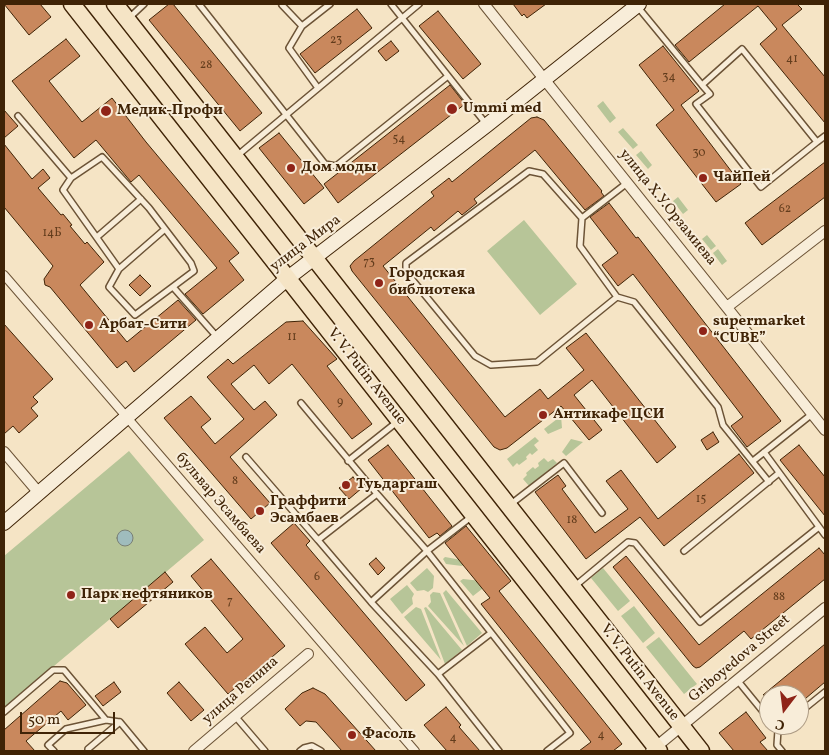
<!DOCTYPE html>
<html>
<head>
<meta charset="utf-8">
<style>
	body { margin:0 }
	#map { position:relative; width:829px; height:755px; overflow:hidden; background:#f5e4c5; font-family:Vollkorn,serif }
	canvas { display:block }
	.frame { position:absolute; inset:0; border:5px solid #3f2306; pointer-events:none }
	.north { position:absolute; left:759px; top:685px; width:50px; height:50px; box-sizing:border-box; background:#f8edd9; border:1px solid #ae9c85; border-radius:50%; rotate:195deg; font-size:14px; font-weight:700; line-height:20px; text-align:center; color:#3f2306 }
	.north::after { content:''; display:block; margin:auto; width:18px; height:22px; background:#8f2418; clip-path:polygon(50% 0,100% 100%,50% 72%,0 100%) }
	.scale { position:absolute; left:20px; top:712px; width:95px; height:22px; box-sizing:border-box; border:2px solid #3f2306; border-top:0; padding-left:6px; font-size:15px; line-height:18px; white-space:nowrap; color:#3f2306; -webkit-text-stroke:4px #f8edd9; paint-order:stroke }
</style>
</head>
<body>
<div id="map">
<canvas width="829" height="755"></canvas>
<div class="frame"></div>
<div class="north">С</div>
<div class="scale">50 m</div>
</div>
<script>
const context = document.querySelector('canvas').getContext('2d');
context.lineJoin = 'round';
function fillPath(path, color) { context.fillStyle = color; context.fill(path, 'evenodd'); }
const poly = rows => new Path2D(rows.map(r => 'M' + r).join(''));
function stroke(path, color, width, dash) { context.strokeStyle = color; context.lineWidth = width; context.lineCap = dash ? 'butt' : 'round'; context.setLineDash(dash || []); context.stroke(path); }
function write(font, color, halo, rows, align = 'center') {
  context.font = font + ' Vollkorn,serif'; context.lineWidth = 4; context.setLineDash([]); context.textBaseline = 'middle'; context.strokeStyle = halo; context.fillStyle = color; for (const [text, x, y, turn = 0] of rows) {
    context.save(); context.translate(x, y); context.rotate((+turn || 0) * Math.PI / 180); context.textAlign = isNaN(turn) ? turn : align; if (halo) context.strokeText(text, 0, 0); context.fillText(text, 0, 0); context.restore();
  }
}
fillPath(poly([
	[603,101,616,118,610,123,597,106],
	[623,128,638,145,633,149,618,132],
	[641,151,652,165,648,169,636,155],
	[678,197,688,210,683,214,673,201],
	[524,220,577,284,540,315,487,251],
	[707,235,716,246,711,250,702,239],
	[718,249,727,261,722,265,713,253],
	[561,416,562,428,548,434,544,429],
	[535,437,539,441,534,445,538,450,532,455,530,453,526,457,527,459,519,465,517,463,513,467,507,459],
	[571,439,583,442,566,456,562,452],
	[129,451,204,540,4,708,4,556],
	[544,458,548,462,553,459,557,463,529,486,523,479,527,475,526,473,533,467,535,469,539,466,538,463],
	[445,557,467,561,462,566,446,564,443,559],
	[427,568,434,576,433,588,428,592,424,590,417,591,410,583],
	[603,568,630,601,618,611,591,578],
	[463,579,491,582,473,596,460,581],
	[407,585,414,594,412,598,413,604,402,614,390,599],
	[446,590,482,633,467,646,443,593],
	[433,592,440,593,464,646,428,606,431,602,430,595],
	[634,606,655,633,643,643,621,616],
	[416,607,421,609,441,660,404,617],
	[426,607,462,650,445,664,424,608],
	[659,637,697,684,684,694,646,647]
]), '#b7c598');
const water = poly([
	'117 538a8 8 0 1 1 16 0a8 8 0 1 1-16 0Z'
]);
fillPath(water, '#9fbcbd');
stroke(water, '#797f74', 1);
const building = poly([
	[4,4,40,4,51,17,29,35,4,4],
	[169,4,173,4,262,113,240,131,149,20,169,4],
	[513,4,546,4,527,18,524,14,522,16,513,4],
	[725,4,797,4,802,9,782,25,825,77,825,123,760,44,777,29,758,6,689,62,675,45,725,4],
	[357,9,372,28,315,73,300,54,357,9],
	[438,11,481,64,463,79,419,26,438,11],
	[66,39,80,56,49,81,82,122,112,98,146,142,239,253,229,261,244,280,203,314,185,294,217,268,139,175,131,182,96,140,74,158,12,81,66,39],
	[391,41,399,51,386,61,378,51,391,41],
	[663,46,699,91,681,105,741,184,716,202,656,125,674,110,639,65,663,46],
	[450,85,465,104,338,203,324,184,450,85],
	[4,110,18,126,4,138,4,110],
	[537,117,544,120,602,191,601,192,604,196,585,210,535,150,474,199,477,203,462,215,458,211,434,231,431,227,383,266,505,417,540,389,548,399,584,370,566,348,586,333,676,447,657,463,592,380,574,395,602,430,589,440,561,406,507,448,500,450,494,447,352,271,350,266,354,261,434,196,431,192,449,178,452,182,531,118,537,117],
	[279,133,324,188,304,204,259,148,279,133],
	[4,144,32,179,43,169,50,178,38,188,61,215,63,214,72,225,70,226,85,244,87,242,104,262,80,285,127,342,178,300,196,320,134,372,126,361,117,368,50,287,45,285,44,279,53,266,4,207,4,144],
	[825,162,825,197,762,245,745,223,825,162],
	[609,203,636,238,638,237,781,421,747,447,731,426,743,417,633,274,618,286,602,265,618,253,590,217,609,203],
	[140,275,151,286,140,296,129,285,140,275],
	[303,321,337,359,327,366,372,424,352,439,292,364,269,384,254,365,231,384,254,410,265,401,277,415,230,457,270,503,251,519,164,418,191,396,211,419,201,427,215,444,244,419,207,377,228,359,233,364,286,322,303,321],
	[4,324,53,379,33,397,38,402,31,408,38,416,19,433,13,426,4,434,4,324],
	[713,432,719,442,707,450,701,440,713,432],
	[388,445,452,526,440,536,437,533,429,538,368,460,388,445],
	[799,445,825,477,825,516,780,460,799,445],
	[739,454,754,473,664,546,640,517,586,559,535,492,558,475,566,486,562,489,595,533,628,509,606,481,621,470,658,519,739,454],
	[353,477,362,488,349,499,339,488,353,477],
	[294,523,310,541,306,545,425,685,406,701,271,543,294,523],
	[466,526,511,581,499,591,622,744,613,751,579,751,591,742,481,604,490,598,445,543,466,526],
	[819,548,825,555,825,579,751,639,744,631,700,667,696,668,693,666,613,567,626,556,699,645,819,548],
	[376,558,385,568,378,575,369,564,376,558],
	[211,559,285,646,228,694,185,644,205,627,227,653,243,639,191,576,211,559],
	[165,572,173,582,118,628,110,619,165,572],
	[825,644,825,682,799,704,799,695,763,695,825,644],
	[60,681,67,683,86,705,68,720,61,711,26,741,35,751,4,751,4,730,60,681],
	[114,682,121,692,103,706,95,696,114,682],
	[179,682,204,710,191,721,167,693,179,682],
	[313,688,325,694,376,751,342,751,316,722,306,721,300,726,285,709,302,693,313,688],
	[446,707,461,725,459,727,480,751,447,751,424,725,446,707],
	[746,712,766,738,760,742,768,751,734,751,719,733,746,712]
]);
fillPath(building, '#c9885d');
stroke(building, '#3f2306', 1);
const service = poly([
	[199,4,325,164,336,166,448,76],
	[391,4,487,125],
	[282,5,302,26,289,48,318,88],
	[637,6,702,85,742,49,817,142,761,187,696,104,710,94,702,85],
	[128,19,144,4],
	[302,26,330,4],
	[18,116,71,178,63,190,119,269,109,287,135,315,194,271,191,263,149,208,102,157,71,178],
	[817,142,825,136],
	[238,155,419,4],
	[582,218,627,183],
	[97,237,141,199],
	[119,269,165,229],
	[173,287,218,338],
	[617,297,580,246,582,218,543,174,529,171,406,263,406,272,475,356,491,365,537,362,617,297,634,302,718,407,723,425,769,482],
	[301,403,377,494],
	[764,452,825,535],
	[246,457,318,540],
	[348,461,397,422],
	[753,461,812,414],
	[511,504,564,463,602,513],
	[471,517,427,551,570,733,547,751],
	[684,551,779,473],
	[575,586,628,542,635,543,700,622,819,527],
	[371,602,427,551,377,494,318,540,371,602,438,674],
	[491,633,438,674,499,751],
	[738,681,769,719],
	[4,712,53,670,64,670,106,720,120,722,144,751],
	[799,713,825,692],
	[235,716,265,751],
	[774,725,778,730,777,745,782,751],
	[778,730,784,725],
	[54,751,48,745,66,729,106,720],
	[88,751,88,749,120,722],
	[300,751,304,748,312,746,321,751]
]);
const pedestrian = poly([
	[4,275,415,751]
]);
const minor = poly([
	[484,4,825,430],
	[727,307,825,231],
	[4,452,39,493],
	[194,751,308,654],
	[651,751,825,608]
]);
const secondary = poly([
	[4,523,288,278,487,125,639,4]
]);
const primary = poly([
	[72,4,659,751],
	[115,4,701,751]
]);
stroke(service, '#6c5336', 8);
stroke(pedestrian, '#6c5336', 10);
stroke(minor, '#6c5336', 12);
stroke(secondary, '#3f2306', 16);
stroke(primary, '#3f2306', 19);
stroke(service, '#f8edd9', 5);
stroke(pedestrian, '#f8edd9', 8);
stroke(minor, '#f8edd9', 10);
stroke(secondary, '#f8edd9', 14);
stroke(primary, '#f5e4c5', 16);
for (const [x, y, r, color] of [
	[452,109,6,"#8f2418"],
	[106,111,6,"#8f2418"],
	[291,168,5,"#8f2418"],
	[703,178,5,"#8f2418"],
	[379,283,5,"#8f2418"],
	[89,325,5,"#8f2418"],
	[703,331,5,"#8f2418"],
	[543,415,5,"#8f2418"],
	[346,485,5,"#8f2418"],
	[260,511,5,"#8f2418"],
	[71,595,5,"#8f2418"],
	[352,735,5,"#8f2418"]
]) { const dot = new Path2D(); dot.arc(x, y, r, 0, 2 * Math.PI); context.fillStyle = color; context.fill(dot); stroke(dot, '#f8edd9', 2); }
write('12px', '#623c1c', null, [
	["23",336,41],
	["41",792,60],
	["28",206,66],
	["34",669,78],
	["54",399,140],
	["30",699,154],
	["62",785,210],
	["14Б",52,234],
	["73",369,263],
	["11",292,338],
	["9",340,403],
	["8",235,482],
	["15",701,500],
	["18",572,521],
	["6",317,578],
	["88",779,598],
	["7",230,602],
	["4",601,736],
	["4",453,739]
]);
write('bold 15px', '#3f2306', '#f8edd9', [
	["Ummi med",463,109],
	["Медик-Профи",117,111],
	["Дом моды",301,168],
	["ЧайПей",713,178],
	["Городская",389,274],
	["библиотека",389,291],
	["supermarket",713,322],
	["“CUBE”",713,339],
	["Арбат-Сити",99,325],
	["Антикафе ЦСИ",553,415],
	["Туьдаргаш",356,485],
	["Граффити",270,502],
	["Эсамбаев",270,519],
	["Парк нефтяников",81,595],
	["Фасоль",362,735]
], 'left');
write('15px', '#3f2306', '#f8edd9', [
	["улица Х.У.Орзамиева",667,208,51],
	["улица Мира",306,244,-37],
	["V. V. Putin Avenue",366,377,52],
	["бульвар Эсамбаева",220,504,49],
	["Griboyedova Street",740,659,-40],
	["V. V. Putin Avenue",639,673,52],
	["улица Репина",241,691,-41]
]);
</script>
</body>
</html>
